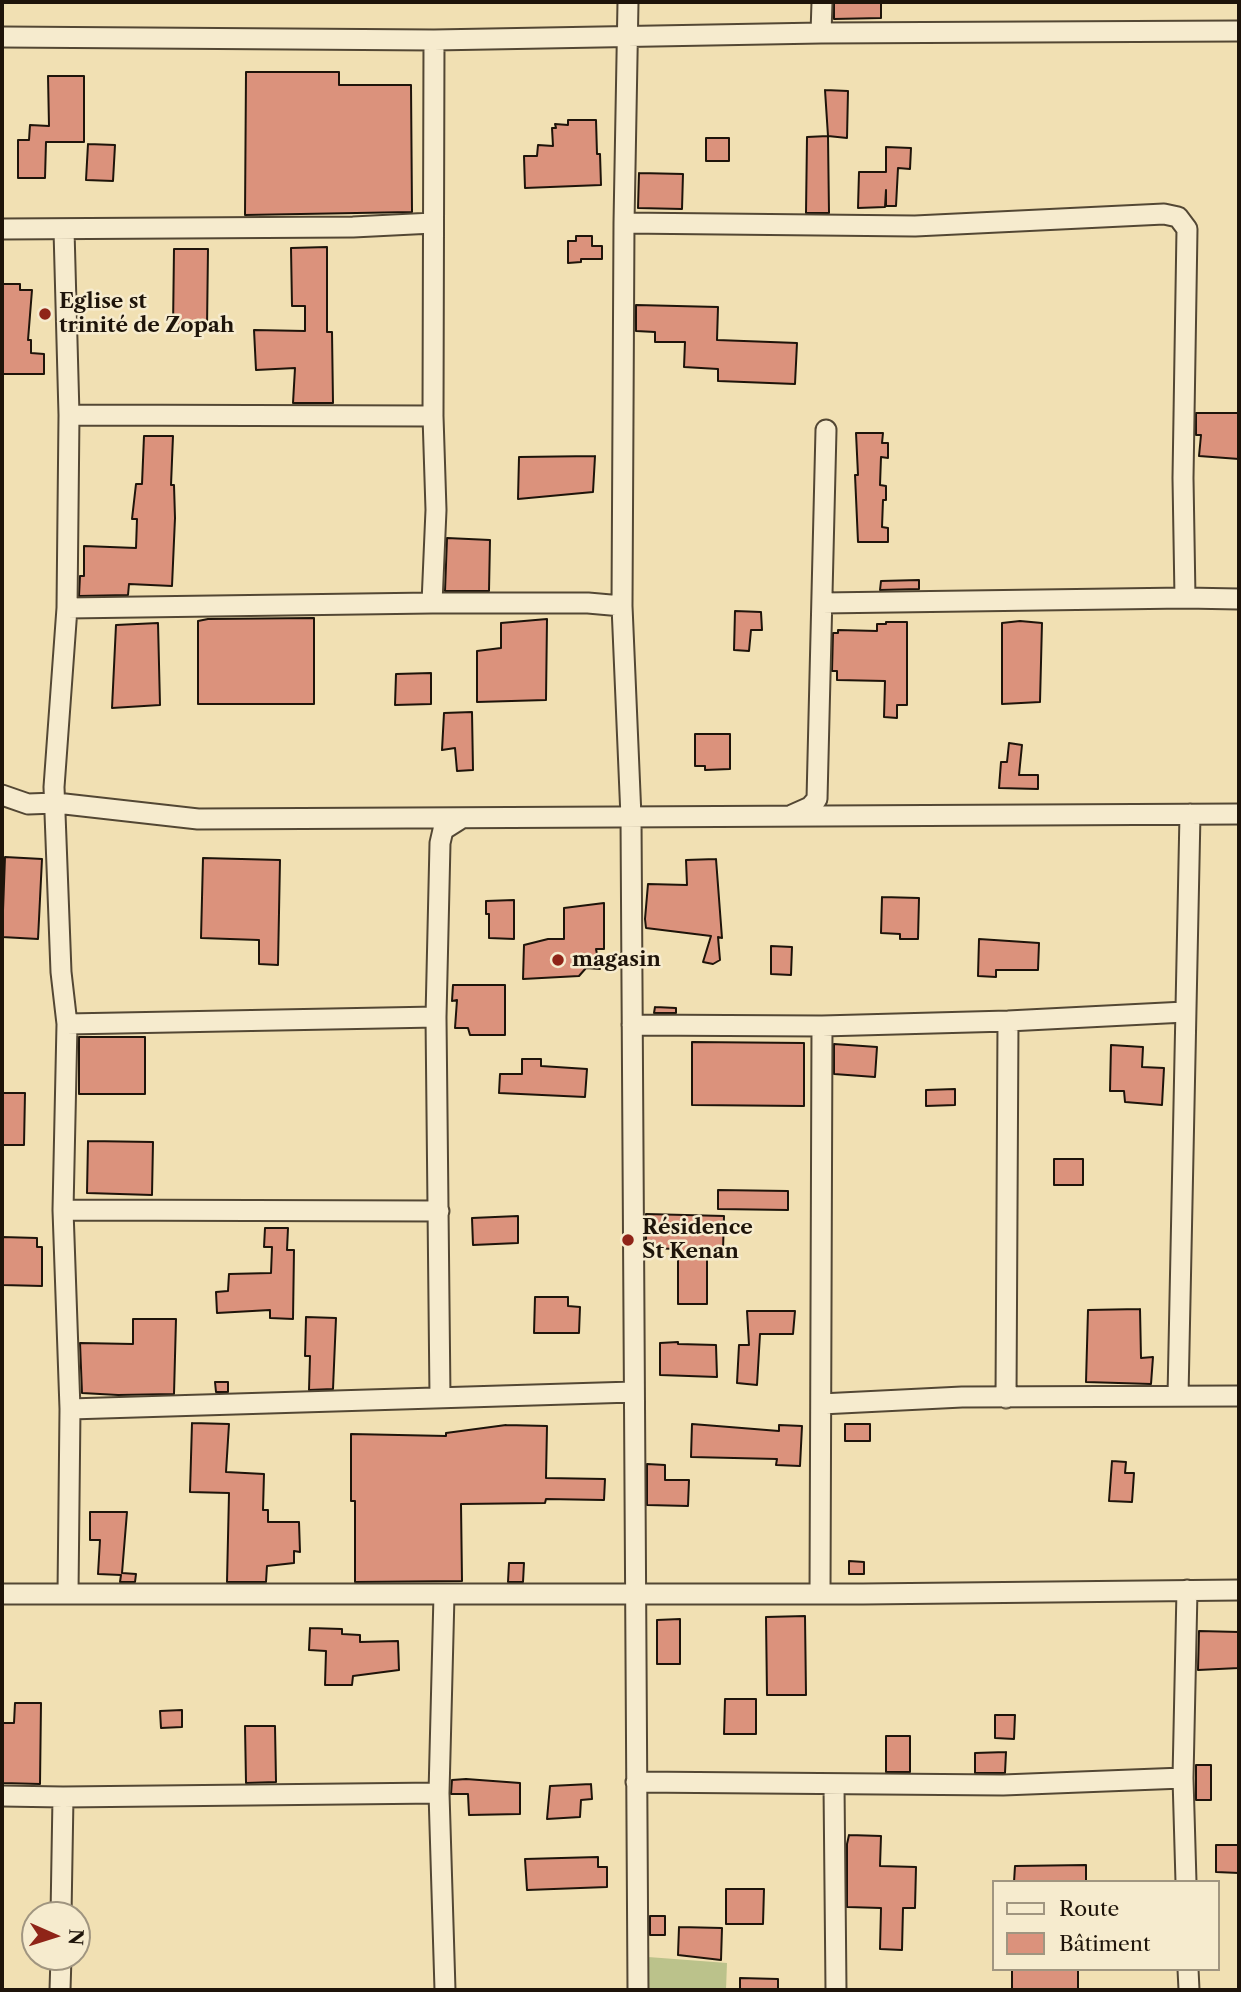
<!DOCTYPE html>
<html>
<head>
<meta charset="utf-8">
<style>
	body { margin:0 }
	#map { position:relative; width:1241px; height:1992px; overflow:hidden; background:#f1e0b3; font-family:"Libre Caslon Text",serif }
	canvas { display:block }
	.frame { position:absolute; inset:0; border:4px solid #1e140a; pointer-events:none }
	.legend { position:absolute; left:992px; top:1880px; width:228px; height:91px; box-sizing:border-box; background:#f6ebce; border:2px solid #a09580; margin:0; padding:9px 12px; list-style:none; font-size:21px; color:#1e140a }
	.legend li { display:flex; align-items:center; gap:14px; height:35px }
	.legend b { width:35px; border:2px solid #a09580 }
	.north { position:absolute; left:21px; top:1901px; width:70px; height:70px; box-sizing:border-box; background:#f6ebce; border:2px solid #a09580; border-radius:50%; rotate:93deg; font-size:19px; font-weight:700; line-height:28px; text-align:center; color:#1e140a }
	.north::after { content:''; display:block; margin:auto; width:24px; height:32px; background:#8f2418; clip-path:polygon(50% 0,100% 100%,50% 72%,0 100%) }
</style>
</head>
<body>
<div id="map">
<canvas width="1241" height="1992"></canvas>
<div class="frame"></div>
<ul class="legend">
<li><b style="height:9px;background:#f6ebce"></b>Route</li>
<li><b style="height:19px;background:#db927c"></b>Bâtiment</li>
</ul>
<div class="north">N</div>
</div>
<script>
const context = document.querySelector('canvas').getContext('2d');
context.lineJoin = 'round';
function fillPath(path, color) { context.fillStyle = color; context.fill(path, 'evenodd'); }
const poly = rows => new Path2D(rows.map(r => 'M' + r).join(''));
function stroke(path, color, width, dash) { context.strokeStyle = color; context.lineWidth = width; context.lineCap = dash ? 'butt' : 'round'; context.setLineDash(dash || []); context.stroke(path); }
function write(font, color, halo, rows, align = 'center') {
  context.font = font + ' "Libre Caslon Text",serif'; context.lineWidth = 5; context.setLineDash([]); context.textBaseline = 'middle'; context.strokeStyle = halo; context.fillStyle = color; for (const [text, x, y, turn = 0] of rows) {
    context.save(); context.translate(x, y); context.rotate((+turn || 0) * Math.PI / 180); context.textAlign = isNaN(turn) ? turn : align; if (halo) context.strokeText(text, 0, 0); context.fillText(text, 0, 0); context.restore();
  }
}
fillPath(poly([
	[635,1956,727,1963,726,1990,635,1990]
]), '#bbc28b');
const building = poly([
	[834,2,881,2,881,18,834,19,834,2],
	[246,72,339,72,339,85,411,85,412,212,245,215,246,72],
	[48,76,84,76,84,142,46,142,45,178,18,178,18,140,29,140,30,125,49,126,48,76],
	[825,90,848,91,847,138,828,136,825,90],
	[568,120,596,120,597,154,600,154,601,185,525,188,524,156,537,156,538,145,553,146,552,128,556,128,555,124,568,125,568,120],
	[828,136,829,213,806,213,807,137,828,136],
	[706,138,729,138,729,161,706,161,706,138],
	[88,144,115,145,113,181,86,180,88,144],
	[886,147,911,148,910,169,898,168,896,206,886,206,886,190,885,207,858,208,859,172,886,172,886,147],
	[639,173,683,174,682,209,638,208,639,173],
	[576,236,592,236,592,246,602,246,602,259,581,259,581,262,568,263,568,241,576,241,576,236],
	[327,247,327,332,332,332,333,403,293,403,295,368,256,370,254,330,305,331,305,306,292,306,291,248,327,247],
	[174,249,208,249,207,328,173,328,174,249],
	[2,284,20,284,20,290,32,290,28,340,31,340,31,353,44,354,44,374,2,374,2,284],
	[636,305,718,307,717,340,797,343,795,384,718,381,718,369,684,367,685,342,655,342,655,332,636,331,636,305],
	[1196,413,1239,413,1239,459,1199,456,1201,435,1196,435,1196,413],
	[856,433,883,433,882,443,888,443,888,458,881,457,880,485,886,486,886,500,883,500,882,527,888,528,888,542,858,542,855,475,858,475,856,433],
	[144,436,173,436,171,485,174,485,175,518,172,586,129,584,128,595,79,596,80,576,84,576,84,546,136,548,137,519,132,519,136,484,142,484,144,436],
	[595,456,593,492,518,499,519,457,595,456],
	[447,538,490,540,489,591,445,591,447,538],
	[919,580,919,589,880,590,881,581,919,580],
	[735,611,761,612,762,630,751,630,749,651,734,650,735,611],
	[314,618,314,704,198,704,198,621,208,619,314,618],
	[547,619,546,700,477,702,477,651,501,648,501,623,547,619],
	[1020,621,1042,623,1040,702,1002,704,1002,623,1020,621],
	[886,622,907,622,907,705,897,705,897,718,884,717,885,681,837,680,837,671,832,671,833,633,838,633,838,630,877,631,877,624,886,624,886,622],
	[158,623,160,705,112,708,116,625,158,623],
	[431,673,431,704,395,705,396,674,431,673],
	[472,712,473,770,457,771,455,748,442,750,444,713,472,712],
	[695,734,730,734,730,769,705,770,705,766,695,766,695,734],
	[1009,743,1022,745,1019,775,1038,775,1038,789,999,788,1001,762,1007,762,1009,743],
	[5,857,42,859,38,939,2,937,5,857],
	[203,858,280,860,278,965,259,964,259,940,201,938,203,858],
	[716,859,722,938,718,937,720,960,713,964,703,962,711,936,646,928,645,919,648,884,687,885,686,860,716,859],
	[882,897,919,898,918,939,900,939,900,934,881,933,882,897],
	[514,900,514,939,489,938,489,914,486,914,486,901,514,900],
	[604,903,604,949,596,949,600,969,586,968,579,976,523,979,524,945,548,939,564,939,564,908,604,903],
	[979,939,1039,943,1038,970,996,970,996,977,978,976,979,939],
	[771,946,792,947,791,975,771,974,771,946],
	[453,985,505,985,505,1035,470,1035,468,1028,455,1028,457,1000,452,1001,453,985],
	[655,1007,676,1008,676,1013,654,1013,655,1007],
	[79,1037,145,1037,145,1094,79,1094,79,1037],
	[692,1042,804,1043,804,1106,692,1105,692,1042],
	[834,1044,877,1047,875,1077,834,1074,834,1044],
	[1111,1045,1143,1047,1142,1067,1164,1068,1162,1105,1125,1102,1124,1091,1110,1091,1111,1045],
	[522,1059,541,1059,541,1066,587,1069,585,1097,499,1093,500,1074,522,1074,522,1059],
	[955,1089,955,1105,926,1106,926,1090,955,1089],
	[2,1093,25,1093,24,1145,2,1145,2,1093],
	[88,1141,153,1142,152,1195,87,1193,88,1141],
	[1054,1159,1083,1159,1083,1185,1054,1185,1054,1159],
	[718,1190,788,1191,788,1210,718,1209,718,1190],
	[646,1214,724,1216,723,1250,707,1250,707,1304,678,1304,678,1249,646,1248,646,1214],
	[518,1216,518,1243,473,1245,472,1218,518,1216],
	[265,1228,288,1228,287,1250,294,1250,293,1319,270,1318,270,1310,217,1313,216,1292,228,1291,229,1274,271,1273,272,1247,264,1247,265,1228],
	[2,1237,37,1238,37,1247,42,1247,42,1286,2,1285,2,1237],
	[535,1297,568,1297,568,1306,580,1307,579,1333,534,1333,535,1297],
	[1140,1309,1141,1358,1153,1357,1151,1384,1086,1382,1088,1310,1140,1309],
	[747,1311,795,1311,793,1334,760,1334,757,1385,737,1383,739,1345,749,1345,747,1311],
	[306,1317,336,1318,333,1389,309,1390,310,1356,305,1356,306,1317],
	[133,1319,176,1319,174,1394,118,1395,82,1393,80,1343,133,1344,133,1319],
	[678,1342,678,1344,716,1345,717,1377,660,1375,660,1343,678,1342],
	[215,1382,228,1382,228,1392,216,1392,215,1382],
	[192,1423,229,1424,226,1472,264,1474,263,1510,268,1510,268,1522,299,1522,300,1552,294,1551,294,1563,267,1566,266,1582,227,1582,229,1493,190,1492,192,1423],
	[692,1424,779,1431,779,1425,802,1426,800,1466,776,1465,777,1459,691,1457,692,1424],
	[845,1424,870,1424,870,1441,845,1441,845,1424],
	[506,1425,547,1426,546,1478,605,1479,604,1500,546,1499,545,1503,461,1504,462,1581,355,1582,355,1501,351,1501,351,1434,446,1436,446,1433,506,1425],
	[1112,1461,1126,1462,1125,1473,1134,1473,1132,1502,1109,1501,1112,1461],
	[647,1464,665,1465,665,1480,689,1480,688,1506,647,1505,647,1464],
	[90,1512,127,1512,122,1573,136,1574,135,1582,120,1582,121,1575,98,1574,100,1540,90,1540,90,1512],
	[849,1561,864,1562,864,1574,849,1574,849,1561],
	[509,1563,524,1563,523,1582,508,1582,509,1563],
	[805,1616,806,1695,767,1695,766,1617,805,1616],
	[680,1619,680,1664,657,1664,657,1620,680,1619],
	[310,1628,342,1629,342,1634,360,1635,360,1642,398,1641,399,1670,353,1676,352,1685,325,1685,326,1651,309,1650,310,1628],
	[1199,1631,1239,1632,1239,1668,1198,1670,1199,1631],
	[725,1699,756,1699,756,1734,724,1734,725,1699],
	[15,1703,41,1703,40,1784,2,1783,3,1723,14,1723,15,1703],
	[182,1710,182,1727,161,1728,160,1711,182,1710],
	[995,1715,1015,1715,1014,1739,995,1738,995,1715],
	[245,1726,275,1726,276,1782,246,1783,245,1726],
	[886,1736,910,1736,910,1772,886,1772,886,1736],
	[1006,1752,1005,1773,975,1773,975,1753,1006,1752],
	[1196,1765,1211,1765,1211,1800,1196,1800,1196,1765],
	[466,1779,520,1783,520,1814,469,1815,468,1794,451,1794,452,1780,466,1779],
	[591,1784,592,1799,581,1800,580,1817,547,1819,550,1786,591,1784],
	[849,1835,881,1836,880,1866,916,1867,915,1908,903,1908,902,1950,880,1949,881,1908,847,1907,847,1844,849,1835],
	[1216,1845,1239,1845,1239,1873,1216,1872,1216,1845],
	[598,1857,598,1867,607,1867,607,1887,527,1890,525,1859,598,1857],
	[1086,1865,1086,1882,1014,1882,1015,1866,1086,1865],
	[726,1889,764,1889,763,1924,726,1924,726,1889],
	[650,1916,665,1916,665,1935,650,1935,650,1916],
	[679,1927,722,1928,721,1960,678,1955,679,1927],
	[1012,1970,1078,1970,1078,1990,1012,1990,1012,1970],
	[740,1978,778,1979,778,1990,740,1990,740,1978]
]);
fillPath(building, '#db927c');
stroke(building, '#1e140a', 2);
const street = poly([
	[628,2,624,223,622,606,631,817,638,1990],
	[821,33,822,2],
	[2,37,434,40,821,33,1239,31],
	[624,223,915,226,1164,214,1178,217,1187,229,1183,478,1185,598],
	[2,229,353,227,433,223],
	[64,230,69,415,67,608,54,787,61,972,67,1024,63,1210,70,1409,68,1593],
	[69,415,433,416],
	[432,603,436,510,433,416,434,40],
	[822,603,1185,598,1239,599],
	[67,608,432,603,588,603,622,606],
	[2,795,28,804,56,803,198,819,1239,814],
	[792,815,810,807,817,799,826,430],
	[67,1024,436,1017],
	[632,1025,822,1026,1008,1021,1185,1012],
	[63,1210,439,1211],
	[1178,1396,1190,814],
	[440,1398,436,1017,440,843,443,830,462,818],
	[1006,1398,1008,1021],
	[821,1404,962,1397,1239,1396],
	[70,1409,633,1392],
	[2,1594,863,1594,1239,1590],
	[820,1594,822,1026],
	[444,1595,439,1793,445,1990],
	[636,1782,1003,1785,1183,1778],
	[834,1785,836,1990],
	[2,1796,63,1797,439,1793],
	[1186,1882,1183,1778,1187,1590],
	[61,1915,63,1797],
	[1188,1969,1189,1990],
	[60,1990,61,1957]
]);
stroke(street, '#534734', 23);
stroke(street, '#f6ebce', 19);
for (const [x, y, r, color] of [
	[45,314,7,"#8f2418"],
	[558,960,7,"#8f2418"],
	[628,1240,7,"#8f2418"]
]) { const dot = new Path2D(); dot.arc(x, y, r, 0, 2 * Math.PI); context.fillStyle = color; context.fill(dot); stroke(dot, '#f6ebce', 2.5); }
write('bold 21px', '#1e140a', '#f6ebce', [
	["Eglise st",59,302],
	["trinité de Zopah",59,326],
	["magasin",572,960],
	["Résidence",642,1228],
	["St Kenan",642,1252]
], 'left');
</script>
</body>
</html>
